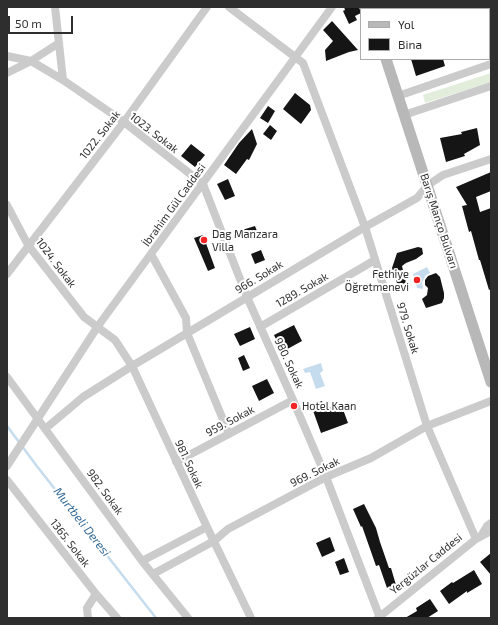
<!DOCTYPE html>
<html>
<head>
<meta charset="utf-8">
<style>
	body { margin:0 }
	#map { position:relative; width:498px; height:625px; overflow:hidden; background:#fff; font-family:"Exo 2",sans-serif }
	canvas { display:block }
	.frame { position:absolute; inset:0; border:8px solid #2e2e2e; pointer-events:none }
	.legend { position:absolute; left:360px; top:8px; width:130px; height:52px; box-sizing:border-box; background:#fff; border:1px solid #ababab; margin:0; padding:5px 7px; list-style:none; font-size:12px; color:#2e2e2e }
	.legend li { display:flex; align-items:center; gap:8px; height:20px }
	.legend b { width:20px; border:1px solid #ababab }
	.scale { position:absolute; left:8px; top:16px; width:65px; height:18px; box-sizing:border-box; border:2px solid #2e2e2e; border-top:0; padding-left:5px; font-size:12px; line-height:14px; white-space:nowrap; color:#2e2e2e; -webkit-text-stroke:3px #fff; paint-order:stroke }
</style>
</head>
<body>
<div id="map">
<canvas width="498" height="625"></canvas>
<div class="frame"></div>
<ul class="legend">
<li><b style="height:5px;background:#b8b8b8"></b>Yol</li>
<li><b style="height:11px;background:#151515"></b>Bina</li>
</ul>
<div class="scale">50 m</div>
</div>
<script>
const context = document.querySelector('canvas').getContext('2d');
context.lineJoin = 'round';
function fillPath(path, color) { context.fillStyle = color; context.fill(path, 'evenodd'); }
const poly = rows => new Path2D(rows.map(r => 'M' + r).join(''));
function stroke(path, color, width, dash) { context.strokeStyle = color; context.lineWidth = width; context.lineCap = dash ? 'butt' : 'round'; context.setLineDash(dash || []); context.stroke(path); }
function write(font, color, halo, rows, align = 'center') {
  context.font = font + ' "Exo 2",sans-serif'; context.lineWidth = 4; context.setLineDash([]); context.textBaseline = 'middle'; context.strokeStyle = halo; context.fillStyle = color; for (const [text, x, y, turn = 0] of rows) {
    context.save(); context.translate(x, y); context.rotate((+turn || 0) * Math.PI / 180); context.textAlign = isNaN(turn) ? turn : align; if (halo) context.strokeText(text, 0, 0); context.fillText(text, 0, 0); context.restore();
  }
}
fillPath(poly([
	[491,73,491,82,425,103,423,95]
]), '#e3eddb');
fillPath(poly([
	[427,267,430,273,426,275,424,278,422,283,423,289,417,288,413,274],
	[321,363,323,371,320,373,325,386,316,389,310,372,305,373,303,369]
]), '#c5dcee');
stroke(poly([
	[7,426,36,465,156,618]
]), '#c5dcee', 2.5);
fillPath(poly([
	[344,7,359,7,361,13,355,16,357,20,349,24,343,11,345,10],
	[332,21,358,50,349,52,326,61,325,50,333,41,323,30],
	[411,59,443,59,445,66,416,76],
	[295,93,310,105,311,110,301,124,283,109],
	[268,106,275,111,268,123,260,118],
	[270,125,277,131,271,140,263,134],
	[477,128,480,145,464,154,465,156,446,162,440,138,462,134,461,132],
	[252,129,257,144,249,160,247,159,236,174,224,165,239,143],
	[191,144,205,155,195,167,181,156],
	[491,172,491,191,476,197,480,212,491,208,491,289,489,290,480,260,479,260,471,231,469,232,462,206,467,205,456,187],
	[228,179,235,196,225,200,217,184],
	[255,226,259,236,245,240,242,230],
	[203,235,215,268,208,271,194,238],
	[418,247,422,248,423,254,416,259,406,263,402,266,407,287,404,289,399,289,392,268,397,253],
	[261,250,265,260,255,264,251,254],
	[436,273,440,277,444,293,444,298,442,303,426,308,422,299,427,295,428,288,425,285,425,280,428,276],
	[294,325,302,341,282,352,274,335],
	[250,327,255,339,240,346,234,334],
	[244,355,250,368,243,371,238,358],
	[267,379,274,393,259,401,252,386],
	[322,401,325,409,341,404,348,423,321,433,311,405],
	[364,504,376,528,380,542,389,568,391,568,396,585,387,588,379,565,376,566,362,526,361,527,353,509],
	[330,537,335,551,322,557,316,543],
	[491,553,491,575,480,562],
	[344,558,349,572,340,575,335,562],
	[474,570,482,584,467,593,467,591,449,604,440,591,452,582,453,583],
	[430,599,438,611,427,618,405,618,417,611,416,608]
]), '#151515');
stroke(poly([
	[55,7,63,80],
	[229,7,303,63,365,227,427,426,476,539],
	[7,56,31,61,63,80,124,122,203,184,247,297,293,400,326,477,380,618],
	[7,73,31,61,59,43],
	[398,96,491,64],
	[404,115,491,86],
	[7,205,28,245,84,317,115,340,132,366,207,527,251,618],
	[151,254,186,318,187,333,229,434],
	[7,274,124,122,207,7],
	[260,327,375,260],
	[7,377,142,561,188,618],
	[45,429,83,397,132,366,365,227,417,198,428,185,443,175,491,159],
	[176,462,293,400],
	[7,466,98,326,332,7],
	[7,480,96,594,117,618],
	[481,536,487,526,491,523],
	[142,561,207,527],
	[153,574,214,541,228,529,326,477,371,458,427,426,491,401],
	[88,618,87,608,96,594],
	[378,618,476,539,491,531]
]), '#cbcbcb', 8);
stroke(poly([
	[369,7,370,9],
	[386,59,491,382]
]), '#b8b8b8', 11);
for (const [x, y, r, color] of [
	[204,240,4,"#f32325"],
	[417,280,4,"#f32325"],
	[294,406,4,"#f32325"]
]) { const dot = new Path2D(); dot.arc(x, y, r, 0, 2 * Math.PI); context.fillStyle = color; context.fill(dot); stroke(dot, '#fff', 1.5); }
write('11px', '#2e2e2e', '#fff', [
	["1023. Sokak",154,133,38],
	["1022. Sokak",100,135,-52],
	["İbrahim Gül Caddesi",174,205,-54],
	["Barış Manço Bulvarı",439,221,72],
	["1024. Sokak",56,263,53],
	["966. Sokak",259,277,-31],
	["1289. Sokak",302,290,-30],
	["979. Sokak",408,328,73],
	["980. Sokak",289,363,65],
	["959. Sokak",230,421,-28],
	["981. Sokak",189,464,65],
	["969. Sokak",315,472,-26],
	["982. Sokak",105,492,54],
	["1365. Sokak",70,543,52],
	["Yergüzlar Caddesi",426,564,-39]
]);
write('11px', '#2e2e2e', '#fff', [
	["Dag Manzara",212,234],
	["Villa",212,247],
	["Fethiye",409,274,"right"],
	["Öğretmenevi",409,287,"right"],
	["Hotel Kaan",302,406]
], 'left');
write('italic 12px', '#366b97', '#fff', [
	["Murtbeli Deresi",82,522,52]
]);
</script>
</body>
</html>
